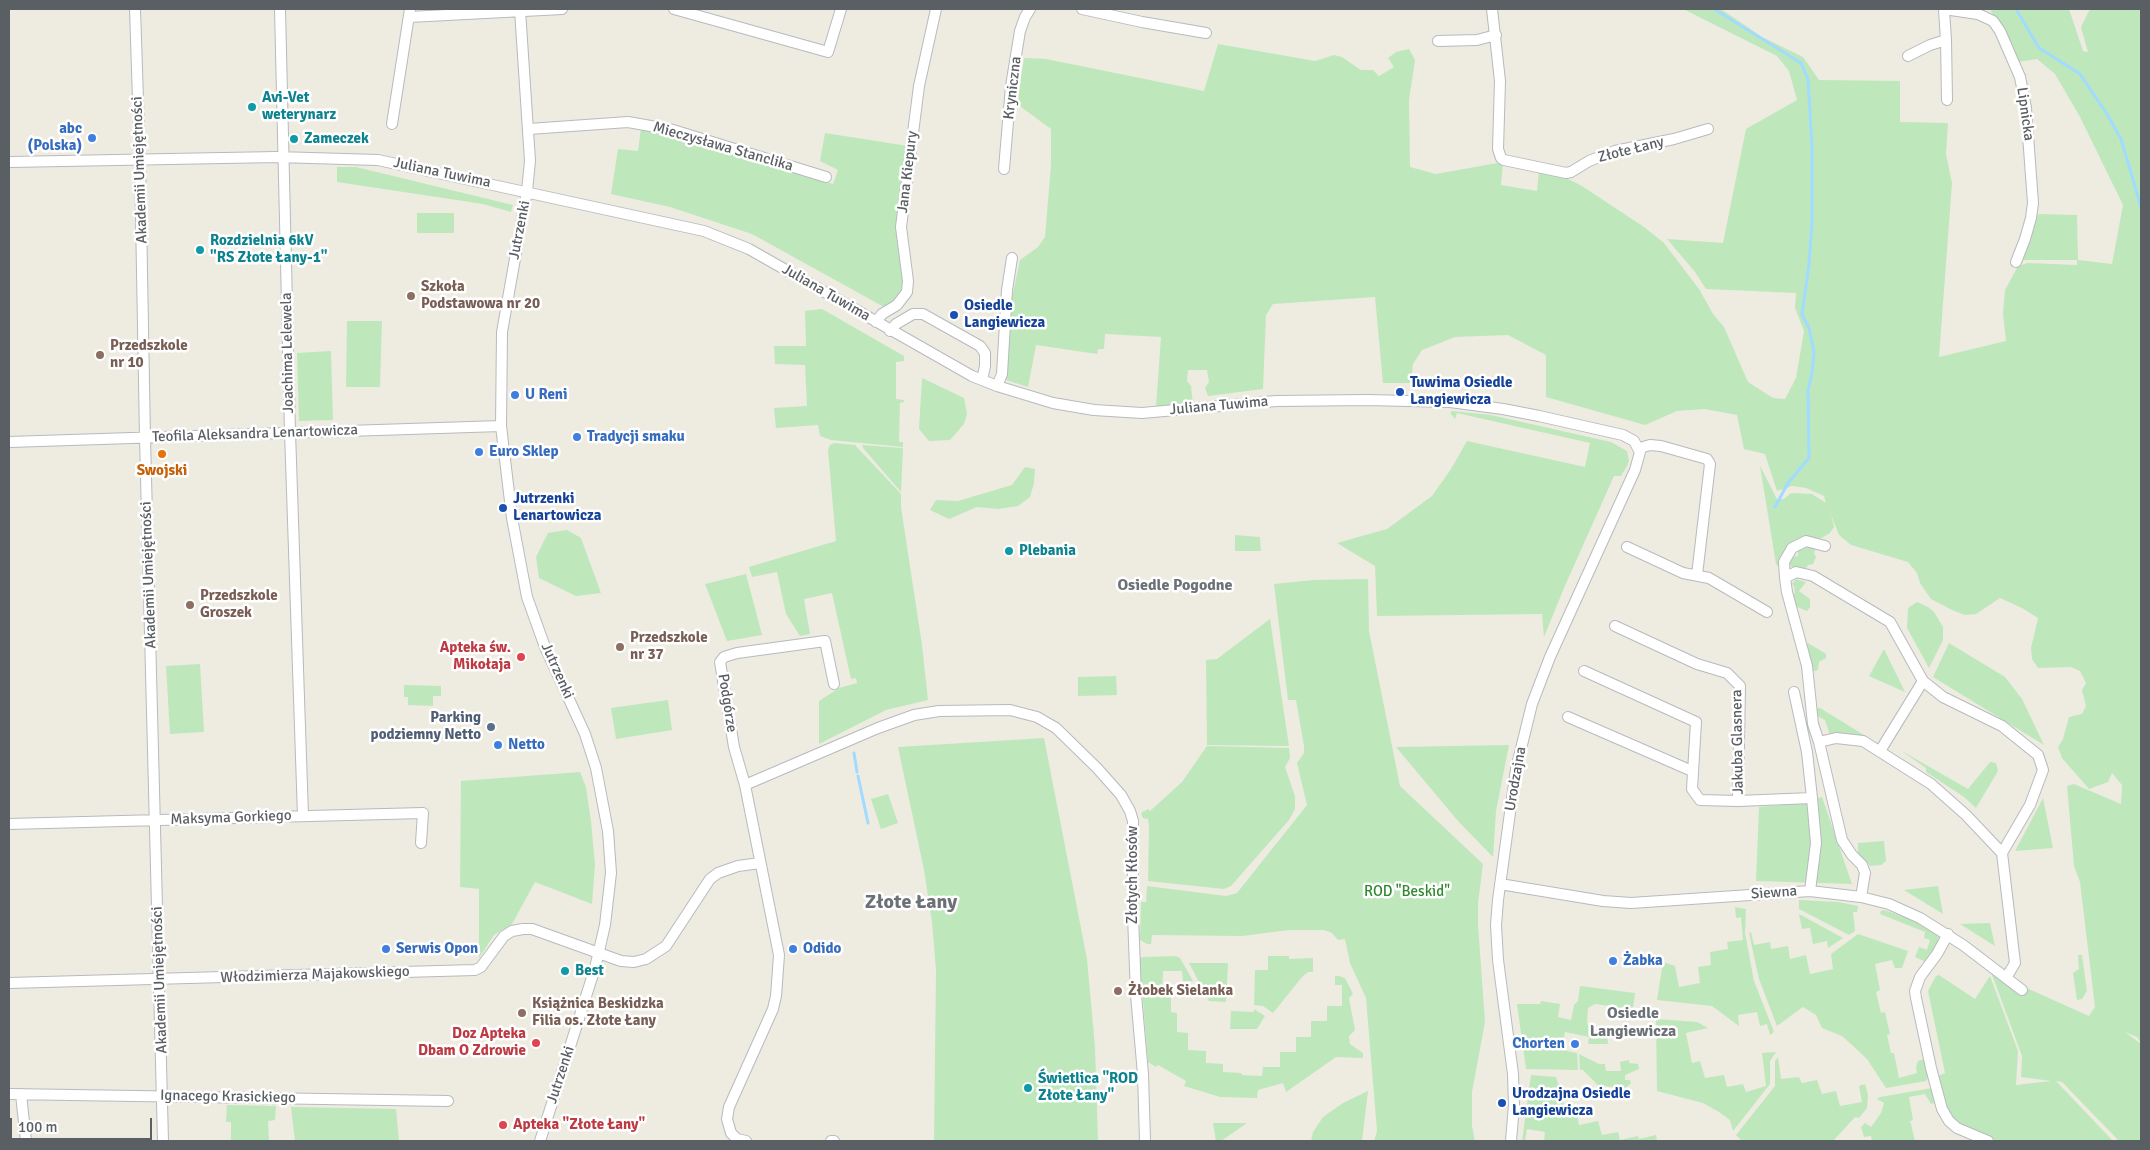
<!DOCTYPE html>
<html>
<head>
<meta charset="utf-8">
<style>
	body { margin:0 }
	#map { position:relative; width:2150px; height:1150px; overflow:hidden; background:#eeebe1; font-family:Signika,sans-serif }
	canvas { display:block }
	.frame { position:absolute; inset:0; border:10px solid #5a5f64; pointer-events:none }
	.scale { position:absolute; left:10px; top:1118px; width:142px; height:22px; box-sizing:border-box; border:2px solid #5a5f64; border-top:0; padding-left:6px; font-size:15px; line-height:18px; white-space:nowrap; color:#5a5f64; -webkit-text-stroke:4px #fff; paint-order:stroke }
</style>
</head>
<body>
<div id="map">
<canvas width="2150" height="1150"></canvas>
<div class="frame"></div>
<div class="scale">100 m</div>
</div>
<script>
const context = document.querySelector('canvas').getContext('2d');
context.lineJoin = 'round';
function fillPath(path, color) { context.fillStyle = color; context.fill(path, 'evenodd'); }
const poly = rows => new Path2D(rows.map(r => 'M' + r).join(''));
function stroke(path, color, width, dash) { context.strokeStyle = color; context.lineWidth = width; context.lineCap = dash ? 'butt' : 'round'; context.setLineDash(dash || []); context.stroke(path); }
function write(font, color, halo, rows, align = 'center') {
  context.font = font + ' Signika,sans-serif'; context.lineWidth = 5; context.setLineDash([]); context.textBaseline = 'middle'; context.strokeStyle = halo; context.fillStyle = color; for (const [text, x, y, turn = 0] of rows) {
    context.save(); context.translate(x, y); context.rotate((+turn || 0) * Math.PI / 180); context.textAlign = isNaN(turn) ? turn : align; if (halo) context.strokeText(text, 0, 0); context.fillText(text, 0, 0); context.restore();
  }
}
fillPath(poly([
	[1683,9,1721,9,1762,37,1803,57,1819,80,1900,81,1900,122,1948,123,1946,154,1952,183,1939,357,2006,341,2003,313,2005,290,2018,266,2028,263,2077,265,2077,260,2024,260,2023,258,2036,216,2040,214,2077,215,2078,260,2112,264,2123,205,2080,117,2055,74,2037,59,2017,62,1990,9,2069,9,2083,51,2088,52,2081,27,2090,9,2141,9,2141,1043,2137,1037,2125,1032,2141,1044,2141,1140,2119,1141,2062,1082,2056,1081,2113,1141,1997,1141,1967,1129,1956,1122,1947,1109,1938,1076,1945,1073,1928,991,1936,976,1939,975,1975,999,1990,976,2018,1051,2016,1085,2051,1081,2021,1077,2022,1056,1991,972,2089,1016,2095,1007,2080,882,2074,866,2067,786,2074,784,2121,804,2122,785,2112,773,2108,782,2089,789,2062,758,2058,747,2063,739,2069,717,2082,714,2086,706,2082,690,2086,683,2080,671,2071,667,2038,668,2032,659,2031,648,2038,618,2022,608,2000,598,1976,614,1965,615,1952,610,1931,599,1920,583,1917,573,1908,562,1851,545,1839,535,1831,515,1834,527,1830,533,1818,540,1801,538,1780,568,1776,564,1760,466,1777,499,1784,499,1791,493,1812,494,1826,503,1824,496,1806,488,1792,486,1777,491,1765,454,1744,449,1737,415,1705,409,1677,411,1645,425,1546,397,1546,355,1508,335,1455,337,1422,350,1413,364,1411,383,1383,383,1375,297,1273,304,1266,315,1263,389,1208,396,1205,388,1209,382,1207,370,1188,370,1187,381,1191,386,1193,405,1156,407,1161,337,1105,334,1104,349,1098,349,1097,354,1036,345,1028,387,1006,380,1012,298,1020,260,1038,247,1045,237,1051,165,1051,129,1017,104,1024,58,1046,59,1204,91,1218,44,1315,61,1334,55,1342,57,1361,70,1373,70,1379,76,1394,67,1388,58,1396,52,1409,49,1415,60,1409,100,1410,167,1436,174,1503,162,1501,185,1537,191,1539,170,1564,177,1582,186,1644,227,1664,243,1699,289,1713,314,1724,327,1748,382,1773,398,1785,399,1796,378,1804,331,1795,308,1796,293,1706,289,1695,272,1667,239,1723,243,1746,129,1797,100,1789,71,1777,56],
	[641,128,674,136,833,184,838,170,820,161,825,133,908,146,898,202,897,227,903,281,901,290,894,301,884,307,752,234,670,207,611,194,618,149,638,151],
	[337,167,356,167,513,205,511,212,483,204,337,182],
	[417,213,454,213,454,233,417,233],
	[822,309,904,356,904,361,896,362,896,399,904,400,904,402,900,403,899,442,903,442,903,447,831,440,820,436,818,425,776,428,774,408,807,406,805,365,775,364,774,346,806,346,805,311],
	[347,321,382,321,380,387,346,387],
	[331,351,333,420,299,421,297,353],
	[922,378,964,398,967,414,964,424,950,440,929,441,919,429],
	[1451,411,1491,415,1611,442,1627,451,1629,461,1627,466,1621,476,1614,476,1564,588,1544,637,1542,614,1377,616,1375,566,1337,543,1387,529,1432,496,1451,469,1467,441,1585,467,1590,443,1457,413,1455,419,1451,414],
	[834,443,855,445,901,494,901,507,922,645,928,700,886,710,819,744,819,701,839,688,857,683,856,678,851,679,832,593,804,599,810,634,800,636,786,614,777,572,752,577,749,567,836,541,828,450,830,445],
	[862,445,903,448,901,492,863,448],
	[1025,467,1035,469,1034,483,1030,497,1018,506,998,509,977,507,949,519,930,510,936,500,958,501,1012,485],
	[567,530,581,538,601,593,576,596,539,578,536,557,548,533],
	[1235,535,1260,537,1261,551,1235,551],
	[1807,547,1816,548,1814,553,1816,557,1813,564,1808,565,1805,571,1793,568,1790,565,1791,557,1798,556,1798,551],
	[746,574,762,635,727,641,705,584],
	[1368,579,1369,631,1400,786,1483,864,1478,903,1478,925,1485,1022,1472,1092,1472,1126,1475,1141,1374,1141,1377,1131,1366,998,1350,963,1345,939,1338,940,1332,933,1324,930,1289,930,1242,936,1152,935,1151,944,1147,944,1140,940,1141,902,1146,902,1147,886,1226,896,1237,893,1307,805,1297,763,1304,753,1304,746,1296,700,1288,700,1274,584,1314,580],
	[1796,579,1806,582,1799,591,1810,599,1810,607,1807,611,1795,606,1792,594,1795,593,1794,586,1792,584],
	[1917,602,1928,607,1934,612,1943,627,1943,640,1929,668,1907,628,1908,608],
	[1270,619,1289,746,1207,745,1206,660,1217,659],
	[1808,643,1826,654,1826,658,1819,662,1818,670,1812,672,1804,645],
	[1949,643,2005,677,2022,699,2044,745,1933,677],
	[1884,649,1905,692,1869,676],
	[200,664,204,732,170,734,166,666],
	[1116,676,1117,695,1078,696,1078,677],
	[404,685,441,686,441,696,433,696,433,706,408,705,408,697,404,697],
	[668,700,672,730,616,739,611,708],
	[1814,708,1820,708,1864,735,1865,740,1847,733,1830,735,1825,720,1815,715],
	[1044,738,1087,959,1095,1047,1098,1141,934,1141,936,970,932,922,924,870,898,747],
	[1509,745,1496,811,1493,857,1458,821,1396,747],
	[1207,746,1289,748,1290,758,1285,767,1295,796,1295,809,1289,820,1231,886,1224,889,1148,881,1149,826,1148,819,1143,818,1141,813,1148,809,1150,811,1182,782],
	[1900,750,1968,789,1990,762,1996,763,1998,771,1976,808,1964,797,1926,772,1926,768],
	[580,772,586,787,591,821,595,865,592,904,535,882,512,924,494,935,479,958,479,889,460,887,461,781],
	[888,794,898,823,881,829,871,799],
	[1822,797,1852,884,1756,881,1759,807,1795,804],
	[2043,798,2053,848,2015,851],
	[1884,841,1886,861,1881,865,1870,866,1858,853,1858,843],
	[1938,886,1943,914,1904,890],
	[1799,900,1838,902,1858,906,1857,912,1853,912,1855,931,1849,935,1799,909],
	[1735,907,1746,909,1745,933,1754,981,1774,1032,1770,1035,1767,1024,1760,1026,1757,1012,1738,1015,1739,1026,1712,1006,1657,1000,1663,962,1675,966,1679,987,1700,983,1698,967,1711,965,1710,952,1728,949,1727,942,1743,940,1741,917,1736,918],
	[1884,910,1911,919,1935,933,1939,937,1935,949,1926,962,1915,957,1919,947,1927,950,1930,940,1924,938,1925,932,1880,914,1881,911],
	[1799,914,1843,938,1828,948,1827,941,1813,944,1810,928,1802,929],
	[1990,923,1995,946,1960,924],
	[1751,932,1754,945,1770,942,1771,949,1788,946,1790,959,1806,955,1810,974,1833,969,1831,954,1858,934,1908,951,1902,968,1895,968,1892,960,1875,964,1880,990,1876,992,1881,1013,1885,1012,1890,1034,1887,1035,1891,1053,1894,1053,1899,1078,1917,1073,1916,1067,1918,1061,1924,1059,1930,1075,1926,1081,1886,1088,1867,1059,1853,1046,1842,1036,1822,1028,1816,1015,1803,1007,1777,1026,1759,979,1749,933],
	[2078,955,2082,955,2087,991,2082,999,2077,1000,2073,973,2079,969],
	[1176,956,1180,958,1193,981,1183,981,1182,971,1163,971,1162,994,1171,995,1171,1012,1177,1013,1177,1032,1188,1033,1188,1050,1206,1051,1206,1063,1223,1064,1223,1072,1241,1073,1242,1075,1262,1076,1263,1067,1280,1067,1280,1052,1296,1052,1296,1037,1311,1037,1311,1021,1327,1021,1327,1006,1342,1006,1342,985,1335,985,1335,976,1339,976,1345,978,1353,994,1349,998,1355,1030,1349,1036,1350,1044,1363,1053,1363,1058,1336,1057,1286,1092,1283,1083,1258,1090,1257,1098,1220,1097,1184,1086,1186,1081,1158,1065,1156,1067,1148,1062,1140,965,1140,958,1143,957],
	[1268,956,1289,956,1289,959,1313,958,1313,972,1308,972,1302,977,1273,1013,1263,1006,1254,1005,1255,970,1268,970],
	[1189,963,1228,963,1226,1002,1209,1001],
	[1580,986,1635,993,1633,1009,1625,1008,1624,1016,1615,1013,1610,1006,1595,1004,1588,1008,1587,1023,1591,1029,1607,1032,1608,1044,1588,1044,1589,1037,1565,1032,1562,1050,1577,1053,1578,1070,1526,1069,1517,1004,1540,1004,1541,1001,1560,1004,1558,1017,1571,1020,1574,1005,1578,1001],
	[1254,1009,1265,1016,1257,1029,1230,1029,1231,1011,1254,1012],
	[1656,1019,1697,1022,1708,1028,1686,1033,1692,1063,1700,1061,1705,1078,1724,1075,1727,1087,1743,1084,1746,1092,1766,1086,1762,1053,1776,1052,1770,1061,1770,1084,1733,1131,1730,1120,1719,1112,1703,1103,1657,1091],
	[1579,1054,1599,1064,1605,1064,1606,1071,1621,1071,1620,1062,1629,1060,1629,1063,1638,1064,1639,1069,1625,1075,1625,1080,1630,1080,1631,1083,1625,1089,1598,1085,1583,1070,1580,1070],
	[1778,1057,1781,1079,1799,1077,1802,1083,1817,1080,1822,1094,1836,1091,1840,1106,1862,1102,1859,1086,1865,1084,1868,1095,1867,1108,1859,1118,1855,1117,1833,1141,1742,1141,1736,1135,1775,1086,1775,1061],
	[1531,1075,1556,1077,1566,1111,1576,1109,1579,1125,1598,1121,1602,1135,1618,1132,1620,1140,1638,1136,1639,1139,1656,1135,1657,1141,1544,1141,1545,1132,1527,1129,1525,1141,1522,1141],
	[1932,1088,1937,1102,1931,1104,1925,1094,1909,1097,1913,1120,1910,1121,1911,1124,1915,1141,1872,1141,1871,1136,1864,1137,1861,1127,1865,1123,1871,1127,1881,1113,1884,1103,1877,1099,1880,1097],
	[1368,1091,1362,1141,1311,1141,1313,1132,1323,1117,1343,1103],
	[227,1105,276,1106,275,1120,268,1121,269,1141,231,1141,231,1122,226,1122],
	[291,1107,396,1109,399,1141,295,1141],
	[1213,1123,1247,1123,1221,1141,1216,1141]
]), '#bee8bc');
stroke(poly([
	[1714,9,1801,63,1808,79,1812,146,1812,222,1809,264,1802,315,1809,328,1814,352,1812,373,1808,391,1809,458,1788,483,1775,507],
	[2016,9,2039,48,2080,74,2105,111,2121,139,2141,207],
	[854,753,857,772],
	[858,776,868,823]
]), '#a1dbff', 3);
const minor = poly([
	[135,9,140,160,145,438,163,1141],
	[280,9,290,432,303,816],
	[674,9,828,52,841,9],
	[1082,9,1142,22,1206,33],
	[1492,9,1500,81,1498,149,1501,158,1504,160,1566,173,1571,172,1589,161,1615,151,1674,139,1708,129],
	[1944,9,1978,14,1993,21,2000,31,2020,77,2026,108,2033,203,2031,218,2025,239,2016,262],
	[520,10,530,161,527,191,502,332,501,426,512,518,527,597,545,647,585,734,596,768,608,831,611,873,605,925,595,968,540,1141],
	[1944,10,1946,40],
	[409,17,562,9],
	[1438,41,1477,40,1496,35],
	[1908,56,1930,45,1946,40,1947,100],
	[392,124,410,9],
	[529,129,628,122,673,130,826,177],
	[9,162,277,157,378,160,704,231,749,249,972,376,997,386,1053,403,1094,410,1142,413,1276,401,1368,400,1450,402,1503,409,1539,416,1623,435,1634,441,1640,452,1635,470,1550,657,1532,704,1516,769,1498,900,1496,925,1498,960,1513,1074,1514,1105,1511,1141],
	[1004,169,1011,86,1020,31,1025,17,1030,9],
	[876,322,882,314,897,305,907,292,908,281,901,227,919,86,936,9],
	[890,331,896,324,913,314,923,314,980,346,985,353,985,366,982,380],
	[997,386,1002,374,1007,290,1012,258],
	[9,442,501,426],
	[1640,448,1650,445,1661,446,1707,459,1710,464,1697,575],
	[1627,547,1683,573,1709,578,1767,612],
	[1785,578,1784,562,1792,548,1806,541,1825,546],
	[1615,626,1697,664,1727,673,1740,686,1738,801,1812,798,1816,843,1810,891],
	[1584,671,1696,722,1692,789,1700,800,1738,801],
	[1794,692,1807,752,1812,798],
	[1568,717,1692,771],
	[1819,742,1813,724,1807,666,1787,592,1785,578,1796,572,1813,576,1890,622,1923,681,1943,697,2002,726,2038,755,2043,770,2030,805,2002,853],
	[1880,751,1923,681],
	[745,785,878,728,914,715,939,711,1010,710,1037,717,1056,728,1097,768,1121,795,1130,811,1133,821,1133,916,1136,995,1143,1074,1145,1141],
	[9,824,423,813,421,843],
	[1500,884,1603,901,1631,903,1810,891,1861,897,1889,904,1920,918,1963,945,2022,990],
	[1861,897,1865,873,1862,865,1852,855,1842,840,1819,742,1836,738,1863,741,1931,784,1966,815,2002,853,2015,963,2006,978],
	[1948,934,1937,954,1920,977,1915,991,1916,998,1931,1068,1942,1109,1949,1121,1957,1128,1988,1141],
	[9,983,475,970,481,967,504,936,512,931,523,929,532,929,621,961,634,962,646,959,666,946,710,879,718,873,738,866,760,863],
	[9,1094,448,1101],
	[21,1094,26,1141],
	[746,1141,737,1139,731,1133,727,1119,729,1107,773,1009,776,996,779,955,745,785,734,747,720,662,724,657,737,653,825,641,834,684],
	[831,1141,834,1141]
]);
stroke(minor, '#b7babf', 12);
stroke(minor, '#fff', 10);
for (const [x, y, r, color] of [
	[252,107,5,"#0f9aa8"],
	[92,138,5,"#3f7fe0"],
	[294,139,5,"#0f9aa8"],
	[200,250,5,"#0f9aa8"],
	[411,296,5,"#8d6e63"],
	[954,315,5,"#1a4fb4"],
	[100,355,5,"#8d6e63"],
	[1400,392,5,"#1a4fb4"],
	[515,395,5,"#3f7fe0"],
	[577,437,5,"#3f7fe0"],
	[479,452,5,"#3f7fe0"],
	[162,454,5,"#e8710a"],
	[503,508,5,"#1a4fb4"],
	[1009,551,5,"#0f9aa8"],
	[190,605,5,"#8d6e63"],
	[620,647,5,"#8d6e63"],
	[521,657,5,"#e0444e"],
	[491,727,5,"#5c6f8a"],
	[498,745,5,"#3f7fe0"],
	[386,949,5,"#3f7fe0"],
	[793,949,5,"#3f7fe0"],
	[1613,961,5,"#3f7fe0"],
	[565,971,5,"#0f9aa8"],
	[1118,991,5,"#8d6e63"],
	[522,1013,5,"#8d6e63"],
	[536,1043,5,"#e0444e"],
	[1575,1044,5,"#3f7fe0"],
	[1028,1088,5,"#0f9aa8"],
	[1502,1103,5,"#1a4fb4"],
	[503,1125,5,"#e0444e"]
]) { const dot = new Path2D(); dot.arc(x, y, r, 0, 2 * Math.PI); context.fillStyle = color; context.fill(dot); stroke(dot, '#fff', 2); }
write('15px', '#5a5f64', '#fff', [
	["Kryniczna",1013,88,-83],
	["Lipnicka",2025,114,82],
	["Mieczysława Stanclika",723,147,16],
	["Złote Łany",1631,150,-14],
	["Akademii Umiejętności",140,170,-92],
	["Jana Kiepury",908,172,-83],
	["Juliana Tuwima",442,173,12],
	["Jutrzenki",520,230,-79],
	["Juliana Tuwima",826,293,30],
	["Joachima Lelewela",288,353,-91],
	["Juliana Tuwima",1219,406,-5],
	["Teofila Aleksandra Lenartowicza",255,434,-2],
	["Akademii Umiejętności",149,575,-92],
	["Jutrzenki",557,671,66],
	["Podgórze",727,703,81],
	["Jakuba Glasnera",1738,742,-91],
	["Urodzajna",1516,779,-80],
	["Maksyma Gorkiego",231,818,-2],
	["Złotych Kłosów",1133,875,-90],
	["Siewna",1774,893,-4],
	["Włodzimierza Majakowskiego",315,975,-2],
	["Akademii Umiejętności",160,980,-92],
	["Jutrzenki",561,1075,-72],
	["Ignacego Krasickiego",228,1097,1]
]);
write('bold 15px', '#0d838f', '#fff', [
	["Avi-Vet",262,98],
	["weterynarz",262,115],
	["Zameczek",304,139],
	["Rozdzielnia 6kV",210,241],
	["\"RS Złote Łany-1\"",210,258],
	["Plebania",1019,551],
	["Best",575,971],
	["Świetlica \"ROD",1038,1079],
	["Złote Łany\"",1038,1096]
], 'left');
write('bold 15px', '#366cbe', '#fff', [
	["abc",82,129,"right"],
	["(Polska)",82,146,"right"],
	["U Reni",525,395],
	["Tradycji smaku",587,437],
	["Euro Sklep",489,452],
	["Netto",508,745],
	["Serwis Opon",396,949],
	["Odido",803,949],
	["Żabka",1623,961],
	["Chorten",1565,1044,"right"]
], 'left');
write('bold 15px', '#785e54', '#fff', [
	["Szkoła",421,287],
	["Podstawowa nr 20",421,304],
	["Przedszkole",110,346],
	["nr 10",110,363],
	["Przedszkole",200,596],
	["Groszek",200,613],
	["Przedszkole",630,638],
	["nr 37",630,655],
	["Żłobek Sielanka",1128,991],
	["Książnica Beskidzka",532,1004],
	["Filia os. Złote Łany",532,1021]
], 'left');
write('bold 15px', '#164399', '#fff', [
	["Osiedle",964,306],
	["Langiewicza",964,323],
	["Tuwima Osiedle",1410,383],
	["Langiewicza",1410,400],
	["Jutrzenki",513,499],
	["Lenartowicza",513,516],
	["Urodzajna Osiedle",1512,1094],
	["Langiewicza",1512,1111]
], 'left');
write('bold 15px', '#c56008', '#fff', [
	["Swojski",162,471]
]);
write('bold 15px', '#be3a42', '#fff', [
	["Apteka św.",511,648],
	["Mikołaja",511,665],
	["Doz Apteka",526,1034],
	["Dbam O Zdrowie",526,1051],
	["Apteka \"Złote Łany\"",513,1125,"left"]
], 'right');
write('bold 15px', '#4e5e75', '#fff', [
	["Parking",481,718],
	["podziemny Netto",481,735]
], 'right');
write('15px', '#2f872e', '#fff', [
	["ROD \"Beskid\"",1407,892]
]);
write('bold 16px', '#6b7176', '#fff', [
	["Osiedle Pogodne",1175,586],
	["Osiedle",1633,1014],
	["Langiewicza",1633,1032]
]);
write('bold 20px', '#6b7176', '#fff', [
	["Złote Łany",911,903]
]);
</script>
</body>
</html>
